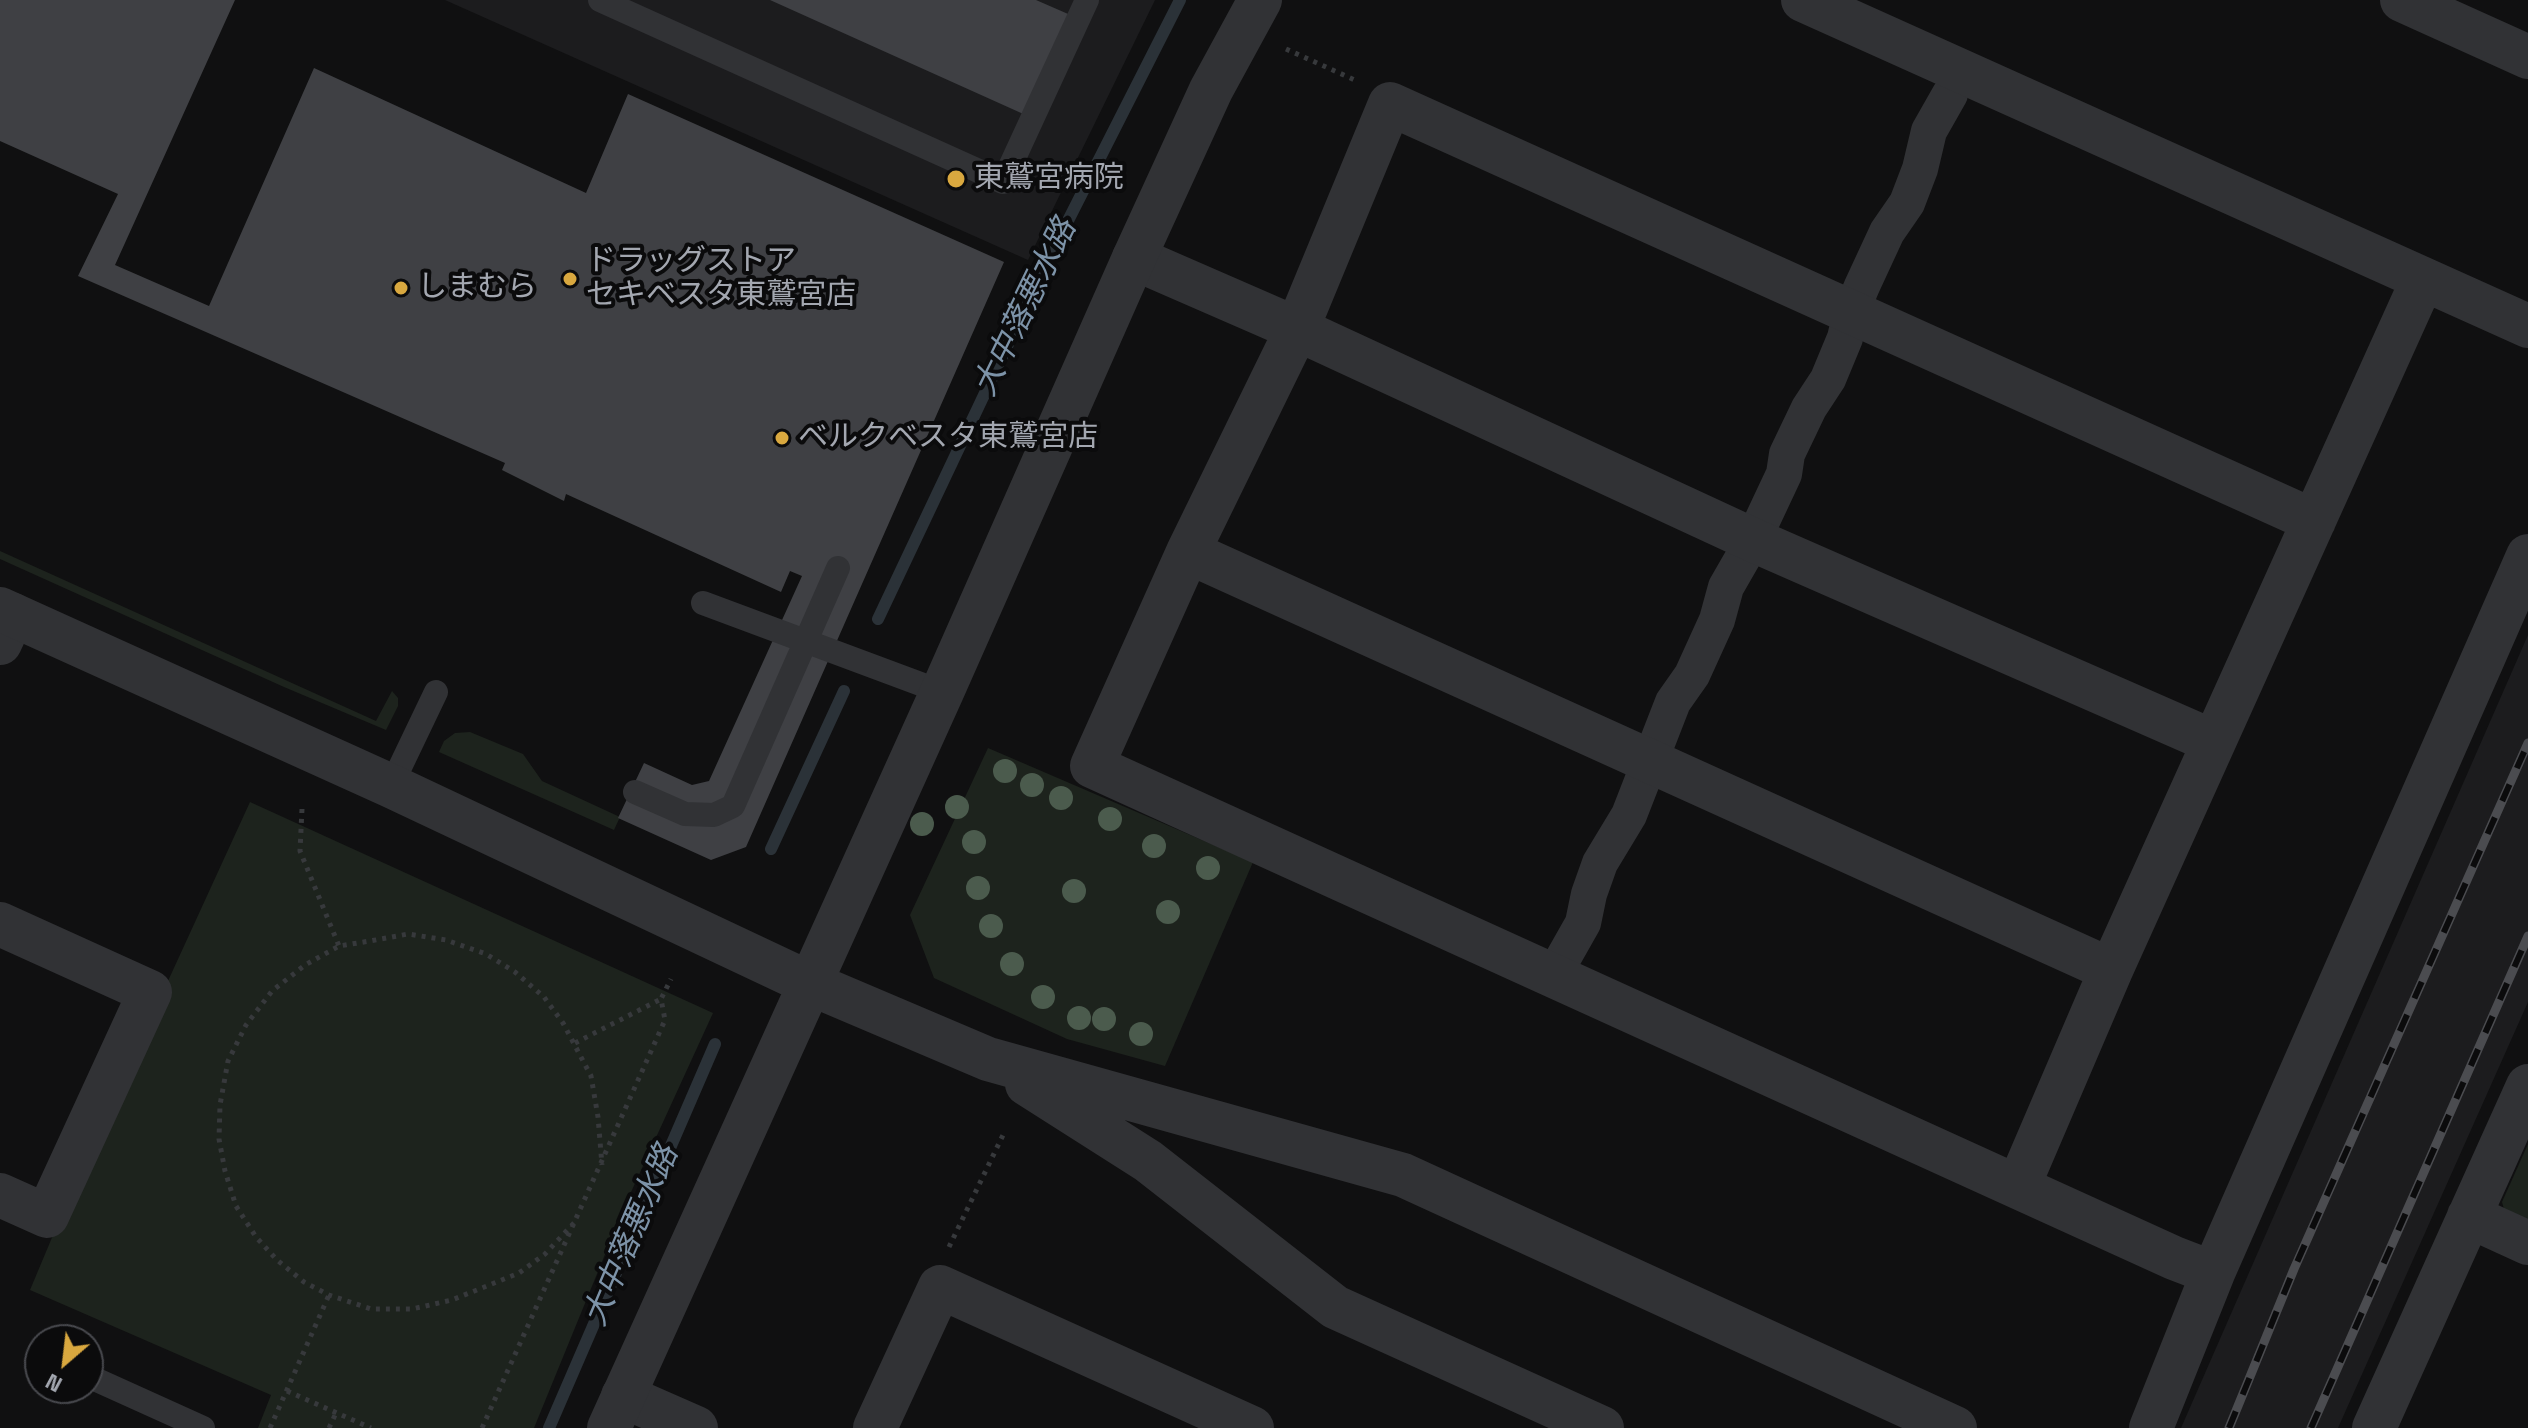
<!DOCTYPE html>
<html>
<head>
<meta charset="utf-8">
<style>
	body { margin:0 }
	#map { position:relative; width:2528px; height:1428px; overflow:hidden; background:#101011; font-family:"Space Grotesk",sans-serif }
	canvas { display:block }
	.north { position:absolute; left:24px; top:1324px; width:80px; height:80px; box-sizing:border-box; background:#0b0b0c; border:2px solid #48494e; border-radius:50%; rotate:208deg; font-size:22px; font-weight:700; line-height:32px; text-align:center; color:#a3a7b0 }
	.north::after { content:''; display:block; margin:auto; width:28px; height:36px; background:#d9a83f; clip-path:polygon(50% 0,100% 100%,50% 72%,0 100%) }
</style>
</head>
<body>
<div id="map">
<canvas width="2528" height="1428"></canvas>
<div class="north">N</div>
</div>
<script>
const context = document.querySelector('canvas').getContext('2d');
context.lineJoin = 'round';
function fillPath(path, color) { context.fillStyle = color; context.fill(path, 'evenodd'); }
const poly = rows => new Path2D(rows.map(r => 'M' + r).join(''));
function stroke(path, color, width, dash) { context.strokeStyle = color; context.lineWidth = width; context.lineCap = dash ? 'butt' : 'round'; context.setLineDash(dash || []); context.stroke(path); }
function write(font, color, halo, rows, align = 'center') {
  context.font = font + ' "Space Grotesk","Noto Sans JP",sans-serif'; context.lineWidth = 8; context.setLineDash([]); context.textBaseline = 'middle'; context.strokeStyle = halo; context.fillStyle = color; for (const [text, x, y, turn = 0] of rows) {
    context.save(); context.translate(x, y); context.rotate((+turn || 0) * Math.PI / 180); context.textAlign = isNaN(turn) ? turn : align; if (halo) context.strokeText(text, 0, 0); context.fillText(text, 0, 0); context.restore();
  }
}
fillPath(poly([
	[445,0,1155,0,1028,260],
	[2528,635,2528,1002,2338,1428,2181,1428]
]), '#1c1c1e');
fillPath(poly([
	[0,551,376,721,392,691,398,698,398,706,386,730,284,687,0,559],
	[470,732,523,754,542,781,620,817,614,830,439,752,444,741,455,733],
	[988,748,1253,862,1165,1066,1067,1039,934,978,910,915],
	[250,802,713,1013,626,1203,534,1428,258,1428,271,1395,30,1290,69,1197],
	[2528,1144,2528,1232,2508,1223,2502,1202]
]), '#1d231d');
stroke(poly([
	[878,619,1046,264,1180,0],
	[771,849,844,691],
	[549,1428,715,1044]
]), '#2b3238', 12);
fillPath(poly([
	[0,0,235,0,115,265,209,306,314,68,586,193,628,94,1004,262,746,847,711,860,618,818,644,763,692,785,709,781,802,576,790,571,781,592,566,494,564,501,502,470,505,463,78,276,118,194,0,141],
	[770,0,1036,0,1075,17,1030,117]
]), '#3f4044');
stroke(poly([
	[1286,49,1357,81],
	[302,809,300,851,339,946],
	[575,1043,661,999],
	[574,1223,545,1254,519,1273,452,1300,412,1309,371,1309,329,1295,304,1282,277,1260,256,1237,236,1206,225,1171,219,1139,220,1105,228,1061,246,1025,272,991,305,965,339,946,370,941,408,934,446,940,486,954,515,972,544,997,563,1023,591,1076,598,1117,602,1165],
	[949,1247,1003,1135],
	[287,1391,371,1428],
	[270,1428,329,1295],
	[329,1428,336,1413],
	[482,1428,665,1020,661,999,671,979]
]), '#37393c', 5, [4, 6]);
stroke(poly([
	[600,0,1003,182,1087,0],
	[703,603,942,692],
	[391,786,436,692],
	[635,792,685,814,714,815,733,806,838,568],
	[88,1376,203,1428]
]), '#313235', 24);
stroke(poly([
	[1553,976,1583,923,1589,894,1600,863,1629,815,1673,702,1692,675,1717,620,1726,587,1753,540,1784,474,1787,454,1809,408,1828,379,1845,338,1851,312,1862,286,1887,232,1907,203,1920,169,1929,131,1950,94]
]), '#313235', 36);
stroke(poly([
	[1803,0,2528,326],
	[2402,0,2528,57],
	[1134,258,1297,329,1753,540,2214,742],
	[1188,552,2111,970],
	[0,643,13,615],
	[0,924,150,992,47,1216,0,1195],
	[2018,1187,2111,970,2423,279],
	[2469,1216,2528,1243],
	[2213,1273,2174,1258,1092,766,1188,552,1297,329,1390,104,2314,521],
	[623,1396,696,1428],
	[875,1428,940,1287,1252,1428],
	[2151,1428,2213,1273,2528,556],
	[2374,1428,2528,1086]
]), '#313235', 44);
stroke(poly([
	[0,609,391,786,809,983,988,1059,1403,1175,1955,1428],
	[1027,1084,1148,1161,1335,1307,1602,1428],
	[609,1428,942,692,1134,258,1211,90,1260,0]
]), '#313235', 44);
const rail = poly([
	[2229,1428,2294,1269,2528,743],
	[2311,1428,2528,936]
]);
stroke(rail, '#4b4c50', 9);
stroke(rail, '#0b0b0c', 6, [18]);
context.fillStyle = '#4b5b4d';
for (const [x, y] of [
	[1005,771],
	[1032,785],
	[1061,798],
	[957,807],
	[1110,819],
	[922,824],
	[974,842],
	[1154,846],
	[1208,868],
	[978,888],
	[1074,891],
	[1168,912],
	[991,926],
	[1012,964],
	[1043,997],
	[1079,1018],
	[1104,1019],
	[1141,1034]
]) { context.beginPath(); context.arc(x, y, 12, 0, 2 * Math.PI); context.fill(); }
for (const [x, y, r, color] of [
	[956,179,10,"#d9a83f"],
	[570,279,8,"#d9a83f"],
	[401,288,8,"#d9a83f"],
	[782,438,8,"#d9a83f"]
]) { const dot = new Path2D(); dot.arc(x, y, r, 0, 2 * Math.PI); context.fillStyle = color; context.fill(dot); stroke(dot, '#0b0b0c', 3); }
write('30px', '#a3a7b0', '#0b0b0c', [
	["東鷲宮病院",974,179],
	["ドラッグストア",586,262],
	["セキベスタ東鷲宮店",586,296],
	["しまむら",417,288],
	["ベルクベスタ東鷲宮店",798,438]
], 'left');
write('italic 32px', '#7d93a8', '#0b0b0c', [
	["大中落悪水路",1026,308,-64],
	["大中落悪水路",632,1236,-67]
]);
</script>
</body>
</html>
